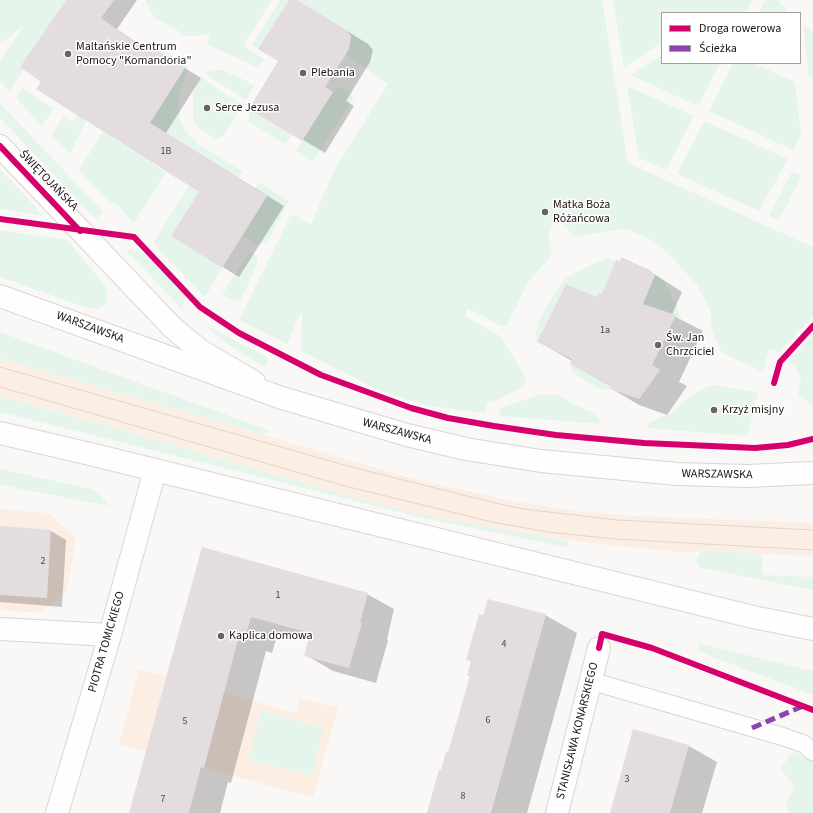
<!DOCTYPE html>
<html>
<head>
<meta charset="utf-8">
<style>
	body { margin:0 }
	#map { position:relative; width:813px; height:813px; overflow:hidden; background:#faf8f6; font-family:"Source Sans 3",sans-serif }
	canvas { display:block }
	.legend { position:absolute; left:661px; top:12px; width:140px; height:52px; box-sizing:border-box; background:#fff; border:1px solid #a4a19f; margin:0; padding:5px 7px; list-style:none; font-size:12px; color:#1c140f }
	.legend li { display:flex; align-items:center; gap:8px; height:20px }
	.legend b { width:20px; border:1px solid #a4a19f }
</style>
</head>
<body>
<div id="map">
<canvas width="813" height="813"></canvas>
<ul class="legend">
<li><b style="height:5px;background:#d6006c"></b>Droga rowerowa</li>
<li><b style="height:5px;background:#8e44ad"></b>Ścieżka</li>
</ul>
</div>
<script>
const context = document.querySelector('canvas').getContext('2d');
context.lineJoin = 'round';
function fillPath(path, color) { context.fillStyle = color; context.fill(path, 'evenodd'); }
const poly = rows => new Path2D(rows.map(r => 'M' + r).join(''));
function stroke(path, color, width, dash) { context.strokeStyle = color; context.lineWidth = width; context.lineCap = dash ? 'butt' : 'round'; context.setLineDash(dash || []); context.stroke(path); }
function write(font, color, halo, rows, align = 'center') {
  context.font = font + ' "Source Sans 3",sans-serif'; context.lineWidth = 3; context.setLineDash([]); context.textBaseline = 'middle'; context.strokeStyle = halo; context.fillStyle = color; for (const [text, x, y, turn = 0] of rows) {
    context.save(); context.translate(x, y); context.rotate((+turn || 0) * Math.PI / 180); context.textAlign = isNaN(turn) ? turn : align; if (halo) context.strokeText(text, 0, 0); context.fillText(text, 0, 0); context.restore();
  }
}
fillPath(poly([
	[0,359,106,388,410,478,511,501,576,511,635,516,813,523,813,556,762,554,762,557,755,553,678,552,599,544,537,536,424,515,335,492,113,427,0,396],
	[0,509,48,513,76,538,67,590,41,613,0,610],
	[139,669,296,713,300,698,338,708,313,798,119,744]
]), '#fdeee4');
fillPath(poly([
	[0,0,66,0,20,67,24,70,9,91,0,81,0,61,24,25,5,40,0,42],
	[145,0,272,0,243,46,264,59,259,68,208,45,209,35,187,36,179,32,173,27,155,19],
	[280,0,289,0,258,49,252,45],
	[297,0,602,0,628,163,813,247,813,316,779,352,769,349,763,372,722,353,712,331,710,311,706,302,697,285,668,253,649,239,629,230,620,229,579,237,574,236,557,217,557,207,548,237,552,251,550,257,528,282,507,326,501,326,467,308,465,316,500,336,526,378,524,385,518,389,497,400,487,402,485,412,480,413,424,405,380,391,301,351,302,310,287,344,239,320,290,216,295,215,311,225,333,172,388,84,345,54,349,49,351,39,346,30],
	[613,0,752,0,746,13,662,13,662,43,624,67],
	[765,0,777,0,785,8,786,13,759,13],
	[803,24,813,33,813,78,809,77],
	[132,35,106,79,70,154,51,135,64,116,73,122],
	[155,45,187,64,188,68,178,99,180,119,184,129,198,144,243,172,239,178,150,123,184,67,155,49,129,91,124,87,149,46],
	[662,55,662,63,720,63,698,106,630,75],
	[733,63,753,63,795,82,801,135,793,150,709,111],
	[216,70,223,70,255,85,246,100,204,73],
	[200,77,242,105,224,135,220,138,215,139,203,131,196,125,193,117,193,92],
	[337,86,354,97,313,162,296,151],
	[627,86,694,116,666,170,639,158],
	[22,88,54,109,42,126,16,98],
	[0,103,103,212,96,219,0,118],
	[249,109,292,135,286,145,249,122],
	[704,121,788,159,759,211,677,174],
	[103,132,166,172,134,223,114,202,112,204,79,170],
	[0,169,44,216,0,209],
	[792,172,802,176,779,220,769,216],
	[259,182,289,201,268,241,260,245,255,244,243,236,267,196,255,189],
	[189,186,199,192,171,236,222,268,205,297,153,243],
	[0,230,67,240,106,287,108,296,105,305,97,309,87,308,0,277],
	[126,250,146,254,184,295,185,299,182,309],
	[250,251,255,254,258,258,257,264,241,300,234,301,222,295],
	[608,258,616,260,603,295,599,293,597,297,566,284,537,342,535,337,539,320,555,292,566,278,586,267],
	[655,275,661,278,668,288,679,311,680,317,666,320,664,311,642,305],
	[202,323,267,357,268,361,265,367,230,346],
	[0,332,147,386,271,431,262,434,0,359],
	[813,334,813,405,798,396,801,380,795,366,789,361],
	[570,364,574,366,575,364,613,380,610,389,604,390,598,388,572,373],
	[711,385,758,392,747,436,646,428,649,423,670,413,694,394],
	[537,395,557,395,563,397,571,403,595,414,602,424,500,416,499,409],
	[0,396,113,427,335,492,424,515,568,541,567,547,423,518,0,412],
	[0,469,91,489,99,494,110,506,0,485],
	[709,551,755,553,762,557,762,575,813,577,813,590,701,568,697,564,697,557,701,552],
	[700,644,813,671,813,695,697,651],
	[261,711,324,728,312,776,248,760],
	[793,752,811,759,813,762,813,813,789,813,786,801,795,787,780,768]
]), '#e5f5ec');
fillPath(poly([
	[67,0,137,0,117,29,153,54,172,60,201,78,166,133,284,206,239,277,172,236,200,191,42,82],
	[290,0,296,0,313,10,368,44,373,50,370,62,346,101,354,106,325,153,250,108,280,61],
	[651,272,682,292,672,315,703,331,679,382,687,386,667,415,639,405,612,389,612,387,571,364,572,361,539,342,598,298],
	[0,527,51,531,66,540,62,607,0,602],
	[203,548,367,594,394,609,387,639,388,640,376,683,333,671,306,655,310,640,278,632,272,653,266,651,231,783,228,782,220,813,130,813],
	[545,615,577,633,527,813,431,813,471,677,468,675,472,662,467,659,484,616],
	[634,730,689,746,717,762,702,813,611,813]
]), '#0003');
fillPath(poly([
	[66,0,114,0,101,18,152,54,155,49,185,68,150,123,267,196,222,268,171,236,199,192,36,89,41,82,20,67],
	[289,0,297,0,346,30,351,36,349,49,325,87,333,92,302,141,249,109,278,61,258,49],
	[621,257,652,271,651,273,655,275,643,304,676,315,652,365,660,370,639,399,610,389,611,386,570,364,572,359,537,342,566,284,597,297,599,293,602,294,616,260,620,261],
	[0,526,51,530,47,598,0,595],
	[202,547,368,593,360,623,362,623,349,668,304,656,310,633,251,617,245,638,239,636,204,768,201,767,189,813,129,813],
	[488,599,546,614,491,813,427,813,439,769,441,770,446,752,448,752,470,676,467,676,471,661,466,660,479,614,483,615],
	[633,729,689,745,670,813,610,813]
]), '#e3dddf');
const lane = poly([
	[591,681,781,736,804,744,813,752]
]);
const street = poly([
	[0,146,173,328,201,351,254,382],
	[0,629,110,635],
	[57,813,110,635,155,470],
	[557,813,599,648]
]);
const secondary = poly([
	[0,296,282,398,407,435,466,449,541,461,677,474,747,476,813,473],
	[0,433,90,454,753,617,813,629]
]);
stroke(lane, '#dad5d1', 19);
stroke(street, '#dad5d1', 24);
stroke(secondary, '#dad5d1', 24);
stroke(lane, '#fefefe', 17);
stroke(street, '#fefefe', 22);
stroke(secondary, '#fefefe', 22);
stroke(poly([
	[0,367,351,467,495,503,524,509,616,520,813,530],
	[0,387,345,486,492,522,548,532,615,539,813,550]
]), '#d8d7d6', 1);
stroke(poly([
	[752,728,803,706]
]), '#8e44ad', 5, [10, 5]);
stroke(poly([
	[0,146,80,231],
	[0,219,134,237,200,307,239,333,321,375,411,408,448,418,494,426,556,435,644,443,755,448,788,445,813,439],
	[774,383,780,362,813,326],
	[599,648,602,634,652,648,813,710]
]), '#d6006c', 6);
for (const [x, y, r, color] of [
	[68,54,4,"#6a6460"],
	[303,73,4,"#6a6460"],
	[207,108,4,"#6a6460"],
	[545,212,4,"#6a6460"],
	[658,345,4,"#6a6460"],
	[714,410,4,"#6a6460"],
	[221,636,4,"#6a6460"]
]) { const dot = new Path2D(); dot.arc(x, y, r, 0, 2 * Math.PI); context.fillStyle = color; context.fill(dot); stroke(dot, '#fff', 1.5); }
write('10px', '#4e4643', null, [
	["1B",166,152],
	["1a",605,331],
	["2",43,562],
	["1",278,596],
	["4",504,645],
	["6",488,721],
	["5",185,722],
	["3",627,780],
	["8",463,797],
	["7",163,800]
]);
write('12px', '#1c140f', '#fff', [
	["Maltańskie Centrum",76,47],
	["Pomocy \"Komandoria\"",76,61],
	["Plebania",311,73],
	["Serce Jezusa",215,108],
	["Matka Boża",553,205],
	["Różańcowa",553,219],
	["Św. Jan",666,338],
	["Chrzciciel",666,352],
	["Krzyż misjny",722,410],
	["Kaplica domowa",229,636]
], 'left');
write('12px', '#1c140f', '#fff', [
	["ŚWIĘTOJAŃSKA",48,181,46],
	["WARSZAWSKA",90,328,20],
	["WARSZAWSKA",397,432,15],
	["WARSZAWSKA",717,475,1],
	["PIOTRA TOMICKIEGO",107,642,-74],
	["STANISŁAWA KONARSKIEGO",578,731,-76]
]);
</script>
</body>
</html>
